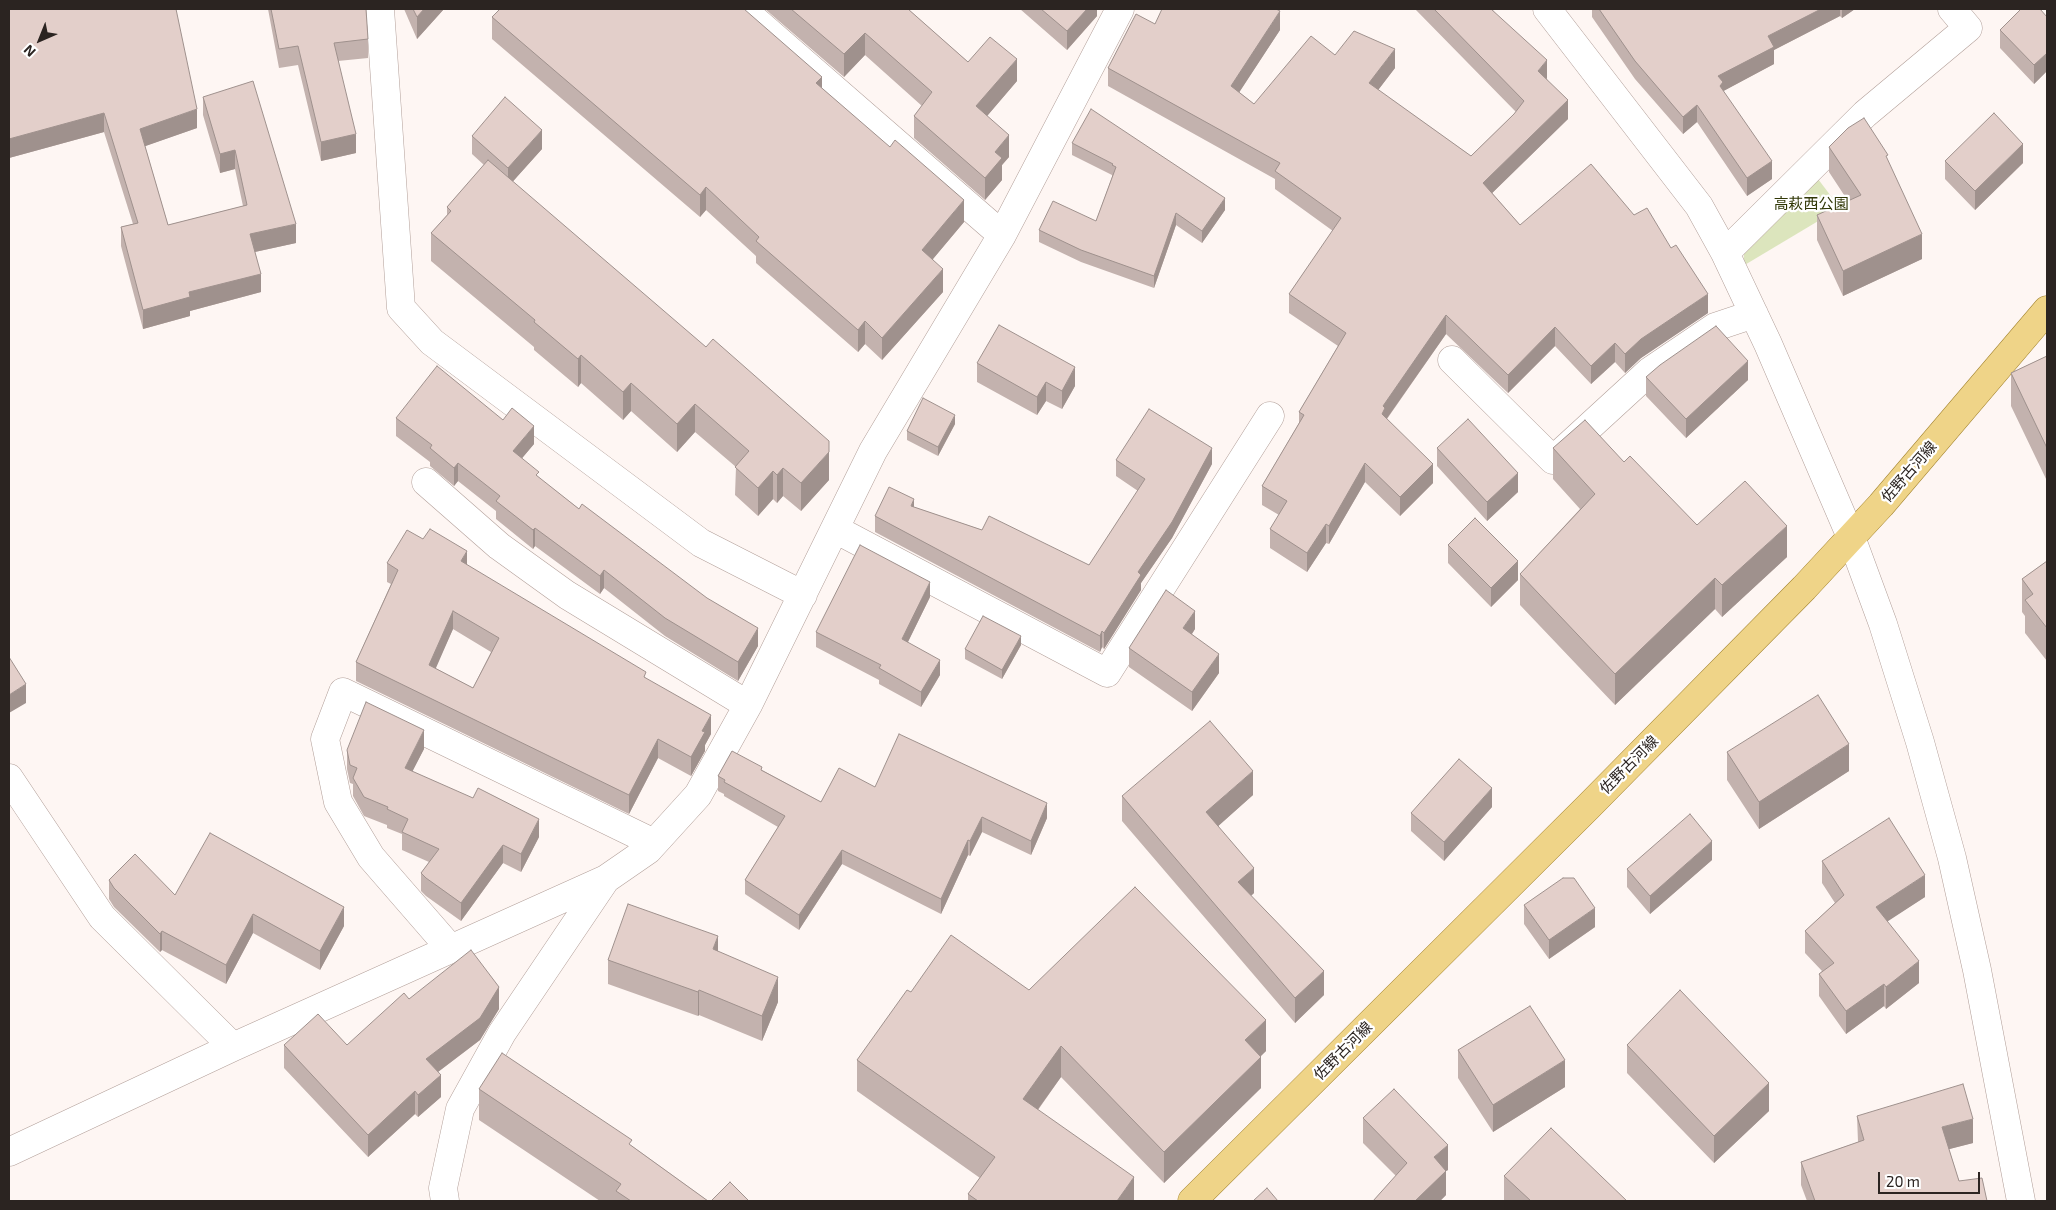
<!DOCTYPE html>
<html>
<head>
<meta charset="utf-8">
<style>
	body { margin:0 }
	#map { position:relative; width:2056px; height:1210px; overflow:hidden; background:#fef6f3; font-family:"Exo 2",sans-serif }
	canvas { display:block }
	.frame { position:absolute; inset:0; border:10px solid #2b2421; pointer-events:none }
	.north { position:absolute; left:15px; top:15px; width:50px; height:50px; -webkit-text-stroke:4px #fff; paint-order:stroke; rotate:224deg; font-size:14px; font-weight:700; line-height:20px; text-align:center; color:#2b2421 }
	.north::after { content:''; display:block; margin:auto; width:18px; height:22px; background:#2b2421; clip-path:polygon(50% 0,100% 100%,50% 72%,0 100%) }
	.scale { position:absolute; left:1878px; top:1172px; width:102px; height:22px; box-sizing:border-box; border:2px solid #2b2421; border-top:0; padding-left:6px; font-size:15px; line-height:18px; white-space:nowrap; color:#2b2421; -webkit-text-stroke:4px #fff; paint-order:stroke }
</style>
</head>
<body>
<div id="map">
<canvas width="2056" height="1210"></canvas>
<div class="frame"></div>
<div class="north">N</div>
<div class="scale">20 m</div>
</div>
<script>
const context = document.querySelector('canvas').getContext('2d');
context.lineJoin = 'round';
function fillPath(path, color) { context.fillStyle = color; context.fill(path, 'evenodd'); }
const poly = rows => new Path2D(rows.map(r => 'M' + r).join(''));
function stroke(path, color, width, dash) { context.strokeStyle = color; context.lineWidth = width; context.lineCap = dash ? 'butt' : 'round'; context.setLineDash(dash || []); context.stroke(path); }
function write(font, color, halo, rows, align = 'center') {
  context.font = font + ' "Exo 2","Noto Sans JP",sans-serif'; context.lineWidth = 4.5; context.setLineDash([]); context.textBaseline = 'middle'; context.strokeStyle = halo; context.fillStyle = color; for (const [text, x, y, turn = 0] of rows) {
    context.save(); context.translate(x, y); context.rotate((+turn || 0) * Math.PI / 180); context.textAlign = isNaN(turn) ? turn : align; if (halo) context.strokeText(text, 0, 0); context.fillText(text, 0, 0); context.restore();
  }
}
fillPath(poly([
	[1815,175,1840,208,1743,266,1745,243]
]), '#dce5bd');
const minor = poly([
	[380,9,401,308,432,342,701,543,803,595],
	[742,9,1002,235],
	[1547,9,1699,206,1725,253,1768,344,1851,537,1883,624,1920,742,1952,858,1977,970,2021,1201],
	[1725,253,1865,114,1968,28,1952,9],
	[1452,360,1553,460,1650,371,1715,327,1754,314],
	[426,482,499,546,567,595,748,705],
	[835,529,1107,673,1270,416],
	[9,778,102,917,233,1047],
	[450,948,371,857,338,802,325,739,343,692,654,843],
	[9,1152,233,1047,606,879,648,850,698,795,748,705,873,451,1002,235,1120,9],
	[445,1201,443,1188,460,1109,502,1033,606,879]
]);
const major = poly([
	[1192,1201,1588,807,1804,588,1881,505,2047,310]
]);
stroke(minor, '#b29f99', 29);
stroke(major, '#a38430', 29);
stroke(minor, '#fff', 28);
stroke(major, '#efd488', 28);
fillPath(poly([
	[9,9,197,128,145,146,168,225,243,206,235,169,220,173,203,115,203,97,296,243,255,252,261,292,190,311,190,316,143,329,121,246,121,227,133,224,104,132,9,158],
	[268,9,366,9,368,39,368,58,338,61,356,153,321,161,298,65,279,68],
	[404,9,444,9,417,39],
	[765,9,908,9,968,62,1017,81,987,116,1009,157,1002,165,1002,180,985,200,914,138,914,116,922,106,865,55,844,77],
	[1020,9,1097,9,1097,16,1067,50],
	[1415,9,1492,9,1547,78,1547,79,1568,119,1492,193,1520,225,1708,313,1641,358,1625,373,1615,362,1591,384,1555,346,1508,393,1446,334,1387,419,1433,483,1400,516,1365,482,1329,544,1326,543,1307,572,1270,548,1270,529,1279,515,1262,505,1262,486,1299,423,1299,412,1338,346,1289,313,1289,294,1333,231,1275,189,1275,179,1108,86,1108,68,1155,24,1280,30,1239,92,1254,104,1335,55,1395,68,1378,90,1471,156,1516,112],
	[1592,9,1855,9,1842,18,1840,16,1774,50,1774,64,1723,91,1772,179,1747,196,1697,122,1683,134,1635,79,1592,17],
	[492,17,822,88,964,222,933,259,943,292,882,360,865,344,858,352,756,263,756,256,706,210,700,217,492,39],
	[2047,17,2047,73,2046,72,2034,84,2000,48,2000,30],
	[472,136,542,149,512,182,829,480,801,511,783,496,777,503,773,499,758,516,735,495,736,467,695,432,677,452,631,411,623,420,581,383,578,387,534,350,534,347,431,261,431,233,447,215,447,207,484,165,472,154],
	[1072,143,1225,210,1202,243,1176,225,1154,288,1081,262,1039,242,1039,230,1096,221,1112,177,1112,175,1072,155],
	[1829,147,1888,162,1922,259,1843,296,1817,240,1817,215,1848,201,1829,172],
	[1945,161,2023,163,1975,210,1945,179],
	[2047,356,2047,481,2011,406,2011,373],
	[977,363,1075,386,1062,409,1046,401,1037,415,977,382],
	[1646,377,1748,380,1686,438,1646,396],
	[396,418,503,420,534,444,522,458,539,478,758,646,738,681,665,636,604,588,600,594,535,546,533,549,496,519,496,511,458,481,454,486,430,466,430,462,396,436],
	[955,424,938,456,907,440,907,431],
	[1437,448,1518,492,1487,521,1437,466],
	[1553,448,1624,462,1697,525,1787,557,1722,617,1715,609,1615,705,1520,605,1520,574,1580,509,1553,479],
	[1116,460,1212,464,1172,538,1141,583,1141,590,1104,649,1102,647,1100,652,875,532,875,516,914,507,982,530,1089,565,1138,491,1116,476],
	[423,539,467,565,646,678,711,734,705,745,705,751,691,776,658,758,629,814,356,681,356,662,391,584,387,582,387,563],
	[453,629,491,652,473,688,435,668],
	[1448,545,1518,580,1491,607,1448,563],
	[2047,561,2047,661,2025,633,2025,616,2022,612,2022,579],
	[930,597,908,642,940,675,921,707,879,684,879,680,816,647,816,632],
	[1195,629,1192,634,1219,673,1192,711,1129,667,1129,648],
	[1021,645,1002,679,965,659,965,649],
	[424,749,412,771,539,837,521,872,503,863,461,921,426,896,421,891,421,873,429,862,402,850,402,834,387,828,387,825,364,816,353,796,353,784,350,783,347,769,347,750],
	[1727,752,1849,771,1759,829,1727,780],
	[762,770,821,802,875,787,1047,818,1031,855,982,832,970,856,968,855,941,914,842,864,799,930,745,894,745,880,778,827,724,796,724,794,718,791,718,776],
	[1253,795,1218,826,1254,893,1251,896,1324,995,1295,1023,1122,821,1122,796],
	[1492,807,1444,861,1411,831,1411,813],
	[1712,860,1650,914,1627,887,1627,869],
	[1822,861,1925,897,1887,921,1919,983,1886,1009,1884,1006,1846,1034,1819,996,1819,974,1822,971,1805,953,1805,931,1835,903,1822,883],
	[109,880,175,895,344,926,320,970,253,933,226,984,162,950,160,952,114,907,109,899],
	[1524,905,1595,927,1549,959,1524,924],
	[718,951,778,1002,762,1041,699,1015,698,1016,608,984,608,960],
	[1029,990,1266,1051,1261,1056,1261,1088,1164,1183,1061,1077,1038,1110,1134,1201,968,1201,968,1194,980,1178,857,1091,857,1060,911,992],
	[409,999,499,1009,480,1040,438,1072,441,1097,418,1117,415,1114,368,1157,284,1068,284,1045,347,1045],
	[1627,1045,1769,1111,1714,1163,1627,1073],
	[1458,1050,1565,1087,1493,1132,1458,1078],
	[479,1089,632,1146,708,1201,600,1201,479,1120],
	[1857,1116,1973,1143,1949,1149,1959,1181,1987,1201,1807,1201,1801,1185,1801,1162,1858,1142],
	[1363,1118,1448,1170,1446,1171,1446,1195,1440,1201,1373,1201,1396,1176,1363,1143],
	[1504,1176,1627,1201,1504,1201]
]), '#c3b2ae');
fillPath(poly([
	[424,9,444,9,417,39,417,17],
	[1087,9,1097,9,1097,16,1067,50,1067,31],
	[1821,9,1840,9,1840,16,1774,50,1774,64,1718,94,1718,76,1768,36],
	[1842,9,1855,9,1842,18],
	[1280,11,1280,30,1231,105,1231,86],
	[865,33,865,55,844,77,844,54],
	[1395,49,1395,68,1369,102,1369,83],
	[2046,54,2046,72,2034,84,2034,65],
	[1017,59,1017,81,976,129,976,106],
	[1547,60,1547,78,1538,89,1538,71],
	[822,77,822,99,816,83],
	[1568,100,1568,119,1483,202,1483,183],
	[1697,105,1697,122,1683,134,1683,117],
	[197,109,197,128,140,148,140,129],
	[104,113,104,132,9,158,9,139],
	[542,130,542,149,508,187,508,168],
	[356,134,356,153,321,161,321,142],
	[1009,135,1009,157,1002,165,1002,180,985,200,985,178,995,152],
	[2023,144,2023,163,1975,210,1975,191],
	[235,150,235,169,220,173,220,154],
	[1772,161,1772,179,1747,196,1747,178],
	[706,187,706,210,700,217,700,195],
	[1225,198,1225,210,1202,243,1202,231],
	[964,200,964,222,922,272,922,250],
	[1176,213,1176,225,1154,288,1154,276],
	[296,224,296,243,250,253,250,234],
	[1922,234,1922,259,1843,296,1843,271],
	[943,269,943,292,882,360,882,338],
	[261,274,261,292,190,311,190,316,143,329,143,310,189,292],
	[1708,294,1708,313,1641,358,1625,373,1625,354,1641,339],
	[1446,315,1446,334,1385,421,1382,414,1383,406],
	[865,321,865,344,858,352,858,330],
	[1555,327,1555,346,1508,393,1508,375],
	[1615,343,1615,362,1591,384,1591,366],
	[581,355,581,383,578,387,578,359],
	[1748,361,1748,380,1686,438,1686,419],
	[1075,367,1075,386,1062,409,1062,391],
	[1046,382,1046,401,1037,415,1037,397],
	[631,383,631,411,623,420,623,392],
	[695,404,695,432,677,452,677,424],
	[955,415,955,424,938,456,938,447],
	[534,426,534,444,513,469,513,451],
	[1212,448,1212,464,1172,538,1141,583,1141,590,1104,649,1104,633,1138,572],
	[829,452,829,480,801,511,801,483],
	[458,463,458,481,454,486,454,468],
	[1365,463,1365,482,1329,544,1329,526],
	[1433,464,1433,483,1400,516,1400,497],
	[783,468,783,496,777,503,777,475],
	[773,471,773,499,758,516,758,488],
	[1518,473,1518,492,1487,521,1487,502],
	[914,499,914,515,911,506],
	[1326,524,1326,543,1307,572,1307,553],
	[1787,526,1787,557,1722,617,1722,585],
	[535,528,535,546,533,549,533,530],
	[467,551,467,569,461,561],
	[1518,561,1518,580,1491,607,1491,588],
	[604,570,604,588,600,594,600,576],
	[1715,578,1715,609,1615,705,1615,674],
	[930,582,930,597,902,654,902,639],
	[453,611,453,629,429,684,429,665],
	[1195,611,1195,629,1183,647,1183,628],
	[758,628,758,646,738,681,738,662],
	[1102,631,1102,647,1100,652,1100,636],
	[1021,636,1021,645,1002,679,1002,670],
	[1219,654,1219,673,1192,711,1192,692],
	[940,660,940,675,921,707,921,692],
	[26,684,26,703,9,713,9,695],
	[711,715,711,734,705,745,705,751,691,776,691,757,702,731],
	[424,730,424,749,405,786,405,768],
	[658,739,658,758,629,814,629,795],
	[1849,744,1849,771,1759,829,1759,802],
	[1253,771,1253,795,1206,837,1206,812],
	[1492,788,1492,807,1444,861,1444,842],
	[1047,803,1047,818,1031,855,1031,841],
	[982,817,982,832,970,856,970,841],
	[539,819,539,837,521,872,521,854],
	[968,840,968,855,941,914,941,899],
	[1712,841,1712,860,1650,914,1650,896],
	[503,845,503,863,461,921,461,903],
	[842,850,842,864,799,930,799,915],
	[1254,868,1254,893,1238,907,1238,882],
	[1925,875,1925,897,1876,929,1876,907],
	[344,907,344,926,320,970,320,951],
	[1595,908,1595,927,1549,959,1549,940],
	[253,914,253,933,226,984,226,965],
	[162,931,162,950,160,952,160,934],
	[718,936,718,960,713,949],
	[1919,961,1919,983,1886,1009,1886,987],
	[1324,971,1324,995,1295,1023,1295,998],
	[778,977,778,1002,762,1041,762,1016],
	[1884,984,1884,1006,1846,1034,1846,1011],
	[499,987,499,1009,480,1040,426,1081,426,1059],
	[699,990,699,1015,698,1016,698,992],
	[1266,1020,1266,1051,1245,1071,1245,1040],
	[1061,1046,1061,1077,1023,1130,1023,1099],
	[1261,1057,1261,1088,1164,1183,1164,1152],
	[1565,1060,1565,1087,1493,1132,1493,1105],
	[441,1075,441,1097,418,1117,418,1095],
	[1769,1083,1769,1111,1714,1163,1714,1136],
	[415,1091,415,1114,368,1157,368,1135],
	[1973,1119,1973,1143,1942,1151,1942,1127],
	[1448,1145,1448,1170,1446,1171,1446,1195,1440,1201,1415,1201,1434,1157],
	[1134,1177,1134,1201,1117,1201]
]), '#9f918d');
const building = poly([
	[9,9,176,9,197,109,140,129,168,225,247,205,235,150,220,154,203,97,253,81,296,224,250,234,261,274,189,292,190,297,143,310,121,227,138,223,104,113,9,139,9,9],
	[271,9,366,9,368,39,334,43,356,134,321,142,298,46,279,49,271,9],
	[413,9,424,9,417,17,413,9],
	[500,9,744,9,822,77,816,83,890,147,895,140,964,200,922,250,943,269,882,338,865,321,858,330,756,241,759,237,706,187,700,195,492,17,500,9],
	[791,9,908,9,968,62,990,37,1017,59,976,106,1009,135,995,152,1002,158,985,178,914,116,932,92,865,33,844,54,791,9],
	[1041,9,1087,9,1067,31,1041,9],
	[1162,9,1276,9,1280,11,1231,86,1254,104,1311,36,1335,55,1354,31,1395,49,1369,83,1471,156,1514,114,1524,101,1434,9,1491,9,1547,60,1538,71,1568,100,1483,183,1520,225,1591,164,1634,215,1647,208,1671,248,1676,245,1708,294,1641,339,1625,354,1615,343,1591,366,1555,327,1508,375,1446,315,1383,406,1385,408,1382,414,1433,464,1400,497,1365,463,1329,526,1326,524,1307,553,1270,529,1287,501,1262,486,1304,415,1299,412,1346,333,1289,294,1341,218,1275,171,1280,163,1108,68,1136,14,1155,24,1162,9],
	[1599,9,1821,9,1768,36,1774,47,1718,76,1723,82,1720,86,1772,161,1747,178,1697,105,1683,117,1635,61,1599,9],
	[2021,9,2040,9,2047,17,2047,55,2046,54,2034,65,2000,30,2021,9],
	[505,97,542,130,508,168,472,136,505,97],
	[1091,109,1225,198,1202,231,1176,213,1154,276,1081,250,1039,230,1053,201,1096,221,1116,167,1112,165,1113,164,1072,143,1091,109],
	[1994,113,2023,144,1975,191,1945,161,1994,113],
	[1864,118,1888,155,1886,156,1922,234,1843,271,1817,215,1861,195,1829,147,1848,128,1864,118],
	[488,160,706,347,713,339,829,441,829,452,801,483,783,468,777,475,773,471,758,488,735,467,749,451,695,404,677,424,631,383,623,392,581,355,578,359,534,322,535,320,431,233,451,211,447,207,488,160],
	[999,325,1075,367,1062,391,1046,382,1037,397,977,363,999,325],
	[1716,326,1748,361,1686,419,1646,377,1660,365,1716,326],
	[2047,356,2047,448,2011,373,2047,356],
	[437,366,503,420,512,408,534,426,513,451,539,472,536,475,579,509,582,504,707,598,758,628,738,662,665,618,604,570,600,576,535,528,533,530,496,501,500,496,458,463,454,468,430,448,432,445,396,418,437,366],
	[923,398,955,415,938,447,907,431,923,398],
	[1149,409,1212,448,1172,522,1138,572,1141,575,1104,633,1102,631,1100,636,875,516,889,487,914,499,911,506,982,530,989,516,1089,565,1145,479,1116,460,1149,409],
	[1468,419,1518,473,1487,502,1437,448,1468,419],
	[1585,420,1624,462,1630,456,1697,525,1745,481,1787,526,1722,585,1715,578,1615,674,1520,574,1595,494,1553,448,1585,420],
	[1475,518,1518,561,1491,588,1448,545,1475,518],
	[430,529,467,551,461,561,646,672,644,677,711,715,702,731,705,732,691,757,658,739,629,795,356,662,398,570,387,563,407,530,423,539,430,529],
	[453,611,499,638,473,688,429,665,453,611],
	[860,545,930,582,902,639,940,660,921,692,879,668,881,665,816,632,860,545],
	[2047,561,2047,628,2025,600,2033,594,2022,579,2047,561],
	[1166,590,1195,611,1183,628,1219,654,1192,692,1129,648,1166,590],
	[983,616,1021,636,1002,670,965,649,983,616],
	[9,657,26,684,9,695,9,657],
	[1818,695,1849,744,1759,802,1727,752,1818,695],
	[366,702,424,730,405,768,473,798,478,788,539,819,521,854,503,845,461,903,426,878,421,873,439,849,402,832,408,819,387,809,388,807,364,797,353,778,357,768,350,765,347,750,366,702],
	[1210,721,1253,771,1206,812,1254,868,1238,882,1324,971,1295,998,1122,796,1210,721],
	[899,734,1047,803,1031,841,982,817,970,841,968,840,941,899,842,850,799,915,745,880,785,816,724,782,725,780,718,776,732,751,762,767,761,770,821,802,839,768,875,787,899,734],
	[1459,759,1492,788,1444,842,1411,813,1459,759],
	[1690,814,1712,841,1650,896,1627,869,1690,814],
	[1889,818,1925,875,1876,907,1919,961,1886,987,1884,984,1846,1011,1819,974,1834,963,1805,931,1844,895,1822,861,1889,818],
	[210,833,344,907,320,951,253,914,226,965,162,931,160,934,114,888,109,880,135,854,175,895,210,833],
	[1563,878,1574,878,1595,908,1549,940,1524,905,1563,878],
	[1135,887,1266,1020,1245,1040,1261,1057,1164,1152,1061,1046,1023,1099,1134,1177,1117,1201,978,1201,968,1194,995,1157,857,1060,907,990,911,992,951,935,1029,990,1135,887],
	[628,904,718,936,713,949,778,977,762,1016,699,990,698,992,608,960,628,904],
	[471,950,499,987,480,1018,426,1059,441,1075,418,1095,415,1091,368,1135,284,1045,318,1014,347,1045,404,993,409,999,471,950],
	[1680,990,1769,1083,1714,1136,1627,1045,1680,990],
	[1530,1006,1565,1060,1493,1105,1458,1050,1530,1006],
	[502,1053,632,1140,629,1144,708,1201,631,1201,616,1191,621,1184,479,1089,502,1053],
	[1963,1084,1973,1119,1942,1127,1959,1181,1982,1178,1987,1201,1815,1201,1801,1162,1864,1140,1857,1116,1963,1084],
	[1394,1089,1448,1145,1434,1157,1446,1171,1415,1201,1373,1201,1407,1163,1363,1118,1394,1089],
	[1551,1128,1627,1201,1531,1201,1504,1176,1551,1128],
	[730,1182,749,1201,711,1201,730,1182],
	[1267,1188,1278,1201,1253,1201,1267,1188]
]);
fillPath(building, '#e3cfca');
stroke(building, '#9f918d', 1);
write('15px', '#303706', '#fff', [
	["高萩西公園",1811,204]
]);
write('15px', '#2b2421', '#fff', [
	["佐野古河線",1909,472,-49],
	["佐野古河線",1629,765,-45],
	["佐野古河線",1343,1051,-45]
]);
</script>
</body>
</html>
